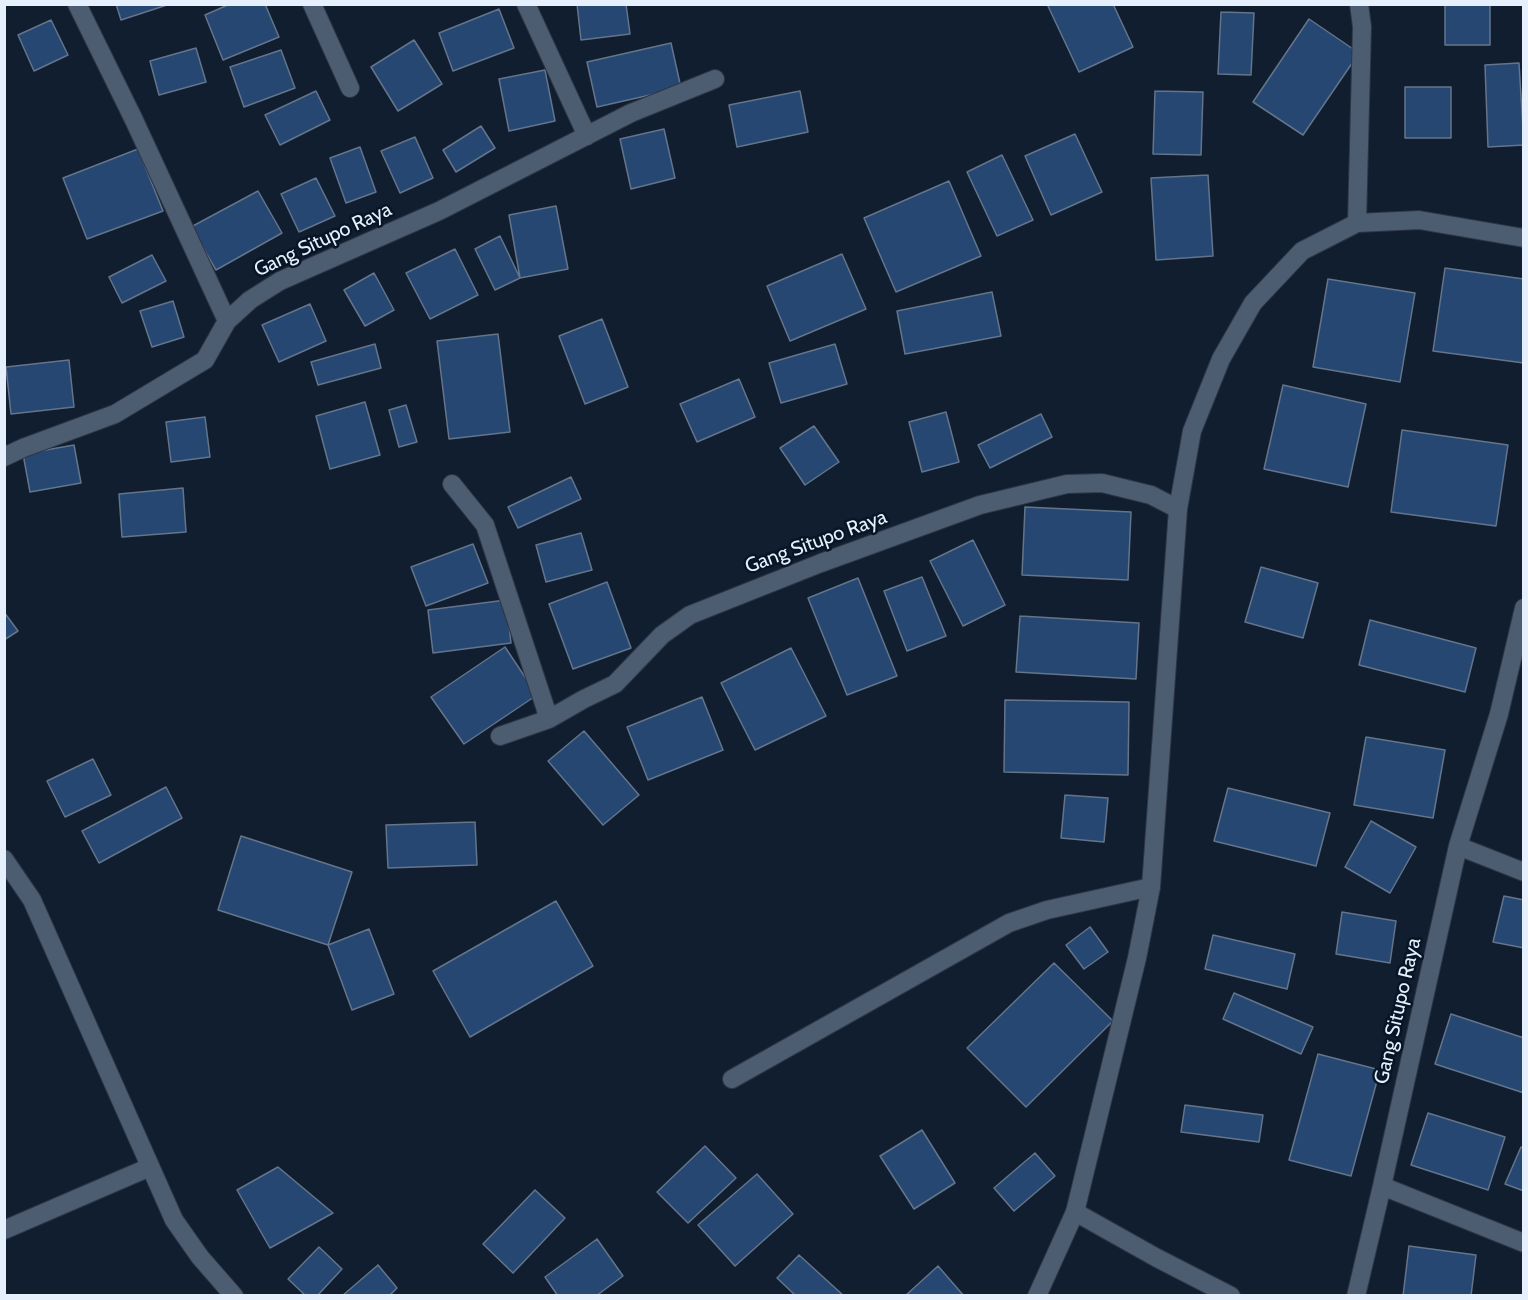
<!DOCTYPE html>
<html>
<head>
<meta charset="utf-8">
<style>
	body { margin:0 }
	#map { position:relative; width:1528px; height:1300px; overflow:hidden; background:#101e30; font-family:Cabin,sans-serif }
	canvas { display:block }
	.frame { position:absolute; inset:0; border:6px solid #e6f0fc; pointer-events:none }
</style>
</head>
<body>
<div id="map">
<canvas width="1528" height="1300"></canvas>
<div class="frame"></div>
</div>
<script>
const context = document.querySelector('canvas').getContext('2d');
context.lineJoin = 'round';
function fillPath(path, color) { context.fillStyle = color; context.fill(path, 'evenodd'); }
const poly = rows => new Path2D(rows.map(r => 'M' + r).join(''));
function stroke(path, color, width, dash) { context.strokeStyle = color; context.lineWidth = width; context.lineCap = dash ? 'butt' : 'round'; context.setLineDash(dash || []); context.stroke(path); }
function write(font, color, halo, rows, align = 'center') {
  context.font = font + ' Cabin,sans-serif'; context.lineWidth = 5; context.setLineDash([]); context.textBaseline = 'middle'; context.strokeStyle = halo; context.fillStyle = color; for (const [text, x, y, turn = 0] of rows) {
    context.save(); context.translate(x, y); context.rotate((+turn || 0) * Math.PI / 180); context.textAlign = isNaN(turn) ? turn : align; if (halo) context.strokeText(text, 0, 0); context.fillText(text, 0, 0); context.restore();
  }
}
const building = poly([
	[116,4,170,4,121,20,116,4],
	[230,4,265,4,279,37,223,60,205,15,230,4],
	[577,4,626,4,630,34,581,40,577,4],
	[1047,4,1113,4,1133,47,1079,72,1047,4],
	[1445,4,1490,4,1490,45,1445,45,1445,4],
	[499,9,514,48,453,71,439,33,499,9],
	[1221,12,1254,13,1251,75,1218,74,1221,12],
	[1309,19,1359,53,1303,135,1253,102,1309,19],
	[51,20,68,55,34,71,18,35,51,20],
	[414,40,442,84,398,111,371,67,414,40],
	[671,43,681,88,597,107,587,62,671,43],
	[196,48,206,82,159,95,150,61,196,48],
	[281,50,295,88,244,107,230,67,281,50],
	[1519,63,1524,145,1488,147,1485,65,1519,63],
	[545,70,555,121,509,131,499,79,545,70],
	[1405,87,1451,87,1451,138,1405,138,1405,87],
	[316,91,330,120,280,145,265,115,316,91],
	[800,91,808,132,737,147,729,105,800,91],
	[1155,91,1203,92,1201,155,1153,154,1155,91],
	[481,126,495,148,456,172,443,150,481,126],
	[664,129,675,178,631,189,620,139,664,129],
	[1075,134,1102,192,1051,215,1025,156,1075,134],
	[415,137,433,178,400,193,381,151,415,137],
	[360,147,376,192,346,203,330,158,360,147],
	[138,149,163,211,87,239,63,178,138,149],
	[1002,155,1033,220,997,236,967,172,1002,155],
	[1208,175,1213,256,1156,260,1151,178,1208,175],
	[316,178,335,216,299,232,281,194,316,178],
	[949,181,981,256,896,292,864,218,949,181],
	[258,191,282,233,216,270,191,227,258,191],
	[556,206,568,269,520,278,509,215,556,206],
	[500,236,520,278,495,290,475,249,500,236],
	[455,249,478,295,430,319,406,273,455,249],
	[842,254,866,309,790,341,767,286,842,254],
	[152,255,166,281,122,303,109,277,152,255],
	[1445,268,1524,279,1524,363,1433,351,1445,268],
	[374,273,394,310,365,326,344,290,374,273],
	[1328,279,1415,293,1400,382,1313,367,1328,279],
	[992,292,1001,336,905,354,897,311,992,292],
	[173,301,184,337,152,347,140,311,173,301],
	[310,304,326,341,279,362,262,325,310,304],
	[602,319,628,387,585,404,559,336,602,319],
	[498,334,510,432,449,439,437,341,498,334],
	[375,344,381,368,318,385,311,362,375,344],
	[835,344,847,384,781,403,769,363,835,344],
	[69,360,74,407,11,414,6,367,69,360],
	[739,379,755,417,697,442,680,404,739,379],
	[1283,385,1366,404,1348,487,1264,469,1283,385],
	[365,402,380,455,330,469,316,416,365,402],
	[406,405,417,442,399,447,389,410,406,405],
	[946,412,959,462,922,472,909,422,946,412],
	[1041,414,1052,437,990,468,978,445,1041,414],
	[205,417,210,457,171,462,166,422,205,417],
	[814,426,839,462,805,485,780,448,814,426],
	[1402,430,1508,445,1496,526,1391,512,1402,430],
	[74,445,81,483,30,492,23,454,74,445],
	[571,477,581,499,518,528,508,507,571,477],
	[183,488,186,532,122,537,119,494,183,488],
	[1025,507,1131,512,1128,580,1022,575,1025,507],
	[581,533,592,570,546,582,536,545,581,533],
	[973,540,1005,605,963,626,930,561,973,540],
	[473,544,488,583,426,606,411,567,473,544],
	[1261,567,1318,583,1303,638,1245,622,1261,567],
	[922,577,946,636,907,651,884,591,922,577],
	[858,578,897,676,847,695,808,598,858,578],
	[607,582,631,648,573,669,549,604,607,582],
	[506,600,511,643,433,653,428,610,506,600],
	[4,612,18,631,4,640,4,612],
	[1020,616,1139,623,1136,679,1016,672,1020,616],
	[1370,620,1476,648,1465,692,1359,665,1370,620],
	[505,647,537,695,464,744,431,697,505,647],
	[791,648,826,716,755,750,721,683,791,648],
	[702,697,723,750,648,780,627,727,702,697],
	[1005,700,1129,702,1128,775,1004,772,1005,700],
	[584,731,639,795,603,825,548,761,584,731],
	[1366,737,1445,750,1433,818,1354,805,1366,737],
	[93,759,111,795,65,817,47,781,93,759],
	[166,787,182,818,99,863,82,831,166,787],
	[1228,788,1330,813,1316,866,1214,841,1228,788],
	[1065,795,1108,798,1104,842,1061,838,1065,795],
	[1371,821,1416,847,1390,893,1345,867,1371,821],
	[475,822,477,865,388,868,386,825,475,822],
	[241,836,352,872,328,945,218,910,241,836],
	[1504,896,1524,900,1524,948,1493,942,1504,896],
	[556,901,593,966,470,1037,433,971,556,901],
	[1342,912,1396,921,1390,963,1336,954,1342,912],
	[1090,927,1108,952,1084,969,1066,945,1090,927],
	[369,929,394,994,352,1010,328,945,369,929],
	[1213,935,1295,954,1287,989,1205,969,1213,935],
	[1054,963,1113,1021,1026,1107,967,1048,1054,963],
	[1234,993,1313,1027,1301,1054,1223,1019,1234,993],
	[1451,1014,1524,1038,1524,1093,1435,1064,1451,1014],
	[1318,1054,1380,1070,1351,1176,1289,1160,1318,1054],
	[1185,1105,1263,1115,1259,1142,1181,1132,1185,1105],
	[1428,1113,1505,1137,1488,1190,1411,1165,1428,1113],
	[922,1130,955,1183,914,1209,880,1156,922,1130],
	[705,1146,736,1178,688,1223,657,1192,705,1146],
	[1521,1147,1524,1148,1524,1191,1505,1184,1521,1147],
	[1035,1153,1055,1176,1014,1211,994,1188,1035,1153],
	[278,1167,333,1213,270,1248,237,1190,278,1167],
	[757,1174,793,1214,735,1266,698,1225,757,1174],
	[535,1190,565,1218,513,1273,483,1244,535,1190],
	[597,1239,623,1276,596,1296,558,1296,545,1277,597,1239],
	[1409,1246,1476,1255,1471,1296,1403,1296,1409,1246],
	[319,1247,342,1269,317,1296,306,1296,288,1279,319,1247],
	[799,1255,844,1296,796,1296,777,1278,799,1255],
	[378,1265,397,1288,389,1296,342,1296,378,1265],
	[938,1266,964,1296,905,1296,938,1266]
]);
fillPath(building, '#254772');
stroke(building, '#64758b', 1.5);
const street = poly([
	[77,4,134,120,227,321],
	[312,4,350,88],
	[526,4,587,136],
	[1357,223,1362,27,1359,4],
	[4,457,23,448,115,414,205,360,227,321,250,300,280,281,439,211,631,113,715,79],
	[452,484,485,525,549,719],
	[500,736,549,719,584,699,615,684,662,635,690,615,821,563,980,505,1067,484,1102,483,1151,495,1178,509],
	[1458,846,1524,872],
	[4,859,32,900,174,1220,200,1257,234,1296],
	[732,1079,1009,923,1047,910,1151,887],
	[1382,1186,1458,846,1499,714,1524,608],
	[1075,1212,1157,1258,1231,1296],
	[4,1230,150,1167],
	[1356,1296,1382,1186,1524,1243]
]);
const secondary = poly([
	[1037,1296,1075,1212,1137,958,1151,887,1178,509,1192,431,1221,359,1253,303,1302,251,1357,223,1419,220,1524,238]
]);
stroke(street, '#2f3645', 20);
stroke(secondary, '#2f3645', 20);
stroke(street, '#4c5c71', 18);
stroke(secondary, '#4c5c71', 18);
write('20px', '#e6f0fc', '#071526', [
	["Gang Situpo Raya",323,240,-25],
	["Gang Situpo Raya",816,542,-20],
	["Gang Situpo Raya",1398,1011,-77]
]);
</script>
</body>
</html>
